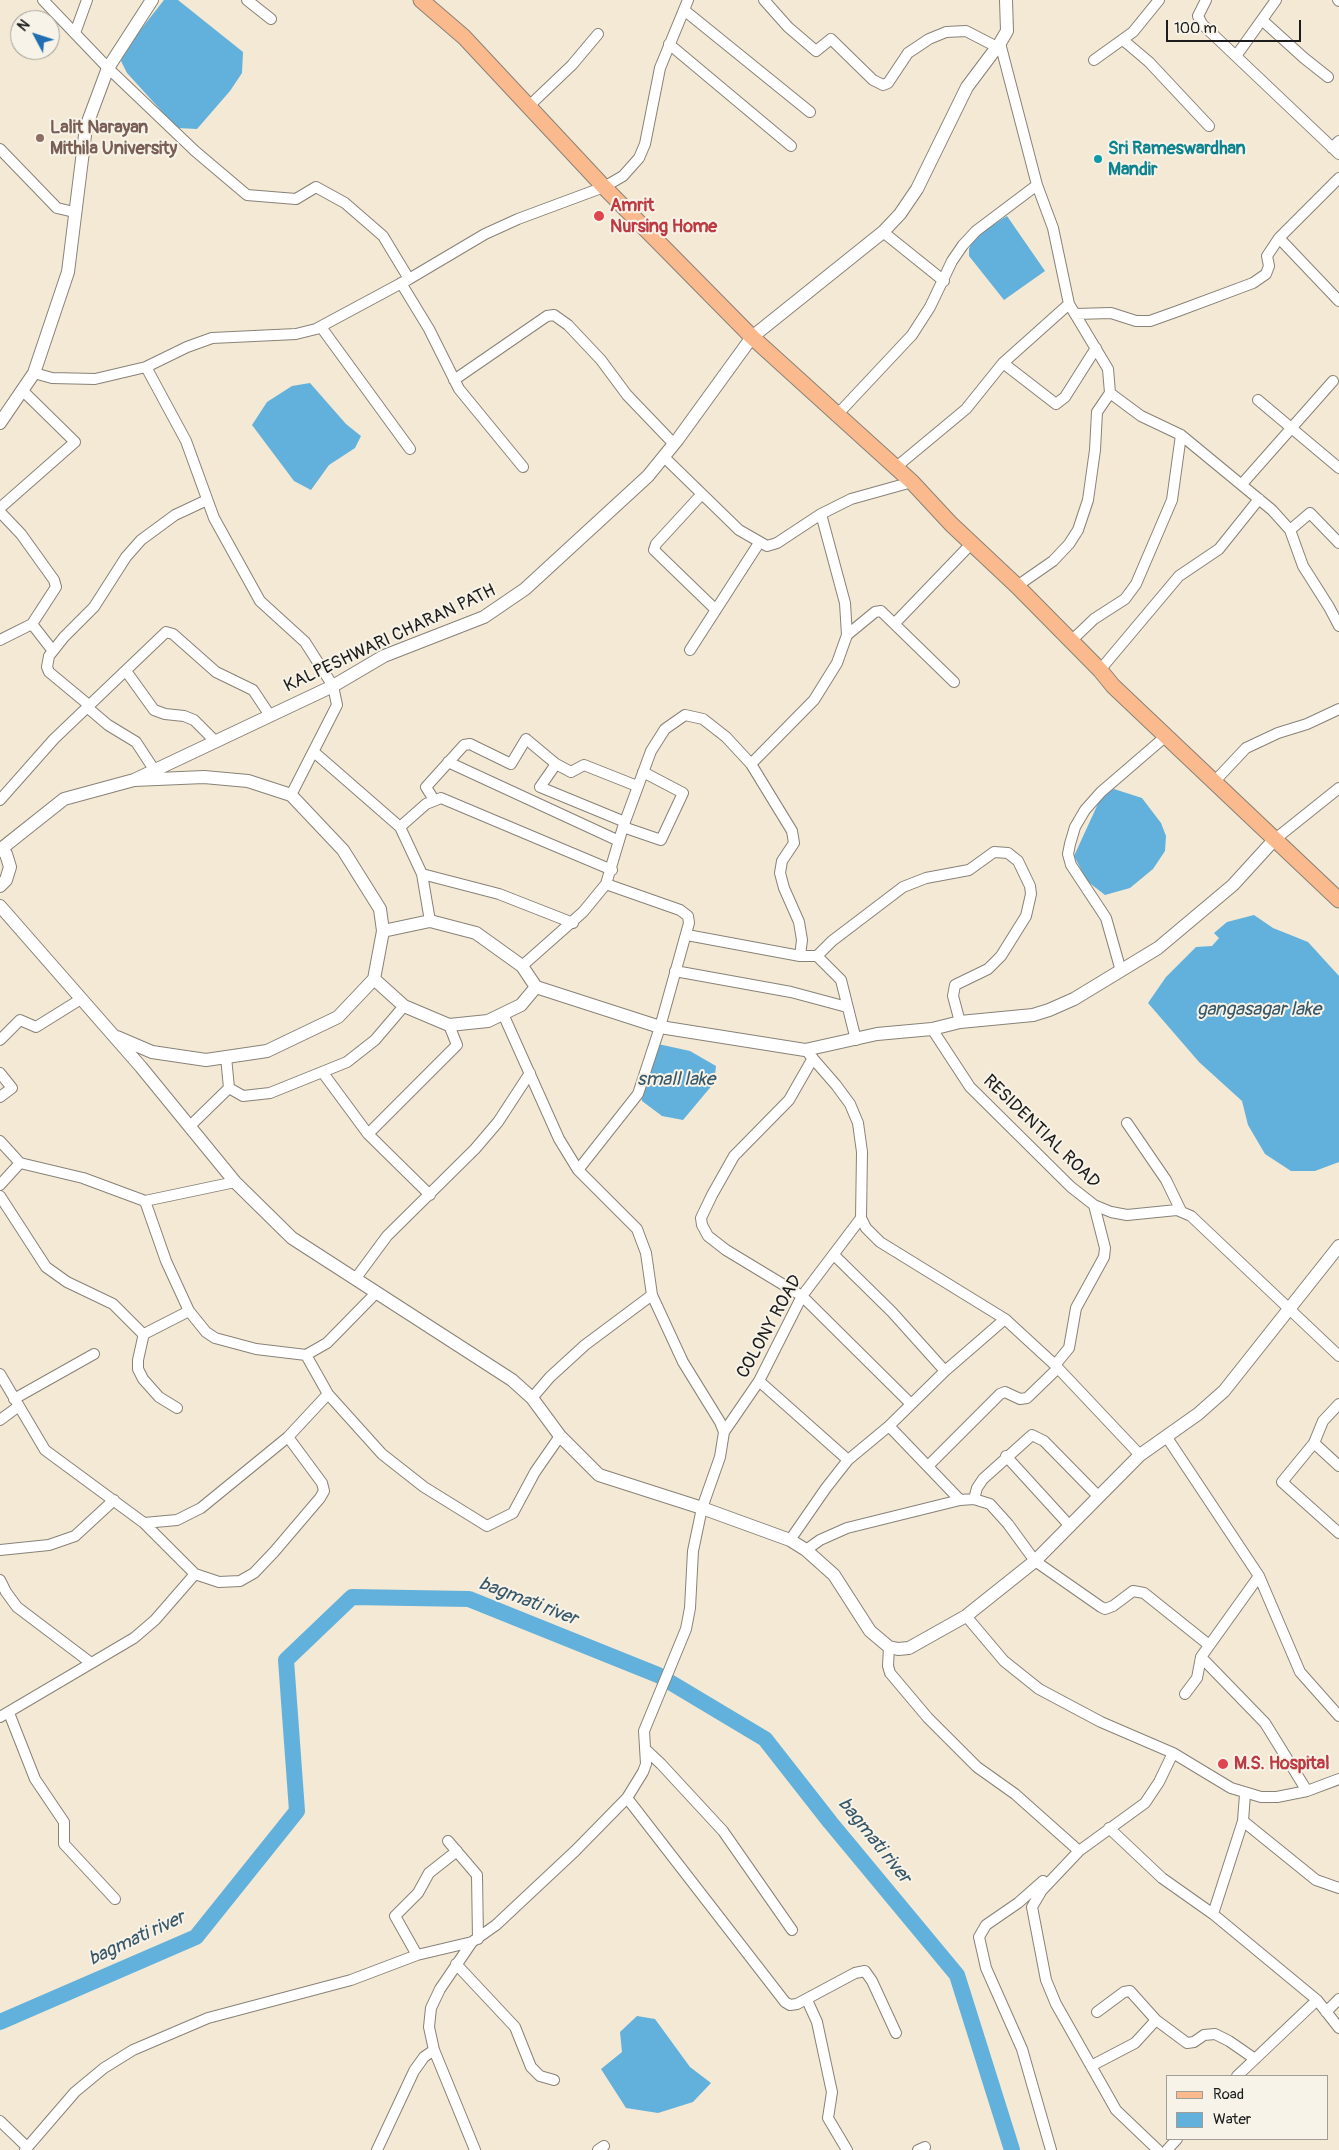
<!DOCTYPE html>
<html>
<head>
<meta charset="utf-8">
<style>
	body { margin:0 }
	#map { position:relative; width:1339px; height:2150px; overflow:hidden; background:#f4e9d4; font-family:Pangolin,sans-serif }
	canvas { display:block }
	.legend { position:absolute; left:1166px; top:2075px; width:162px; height:65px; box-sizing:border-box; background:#f7f3e8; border:1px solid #9f9d96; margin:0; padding:6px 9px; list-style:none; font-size:15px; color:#1c1c1c }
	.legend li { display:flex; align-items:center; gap:10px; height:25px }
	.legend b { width:25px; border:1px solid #9f9d96 }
	.north { position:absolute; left:10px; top:10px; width:50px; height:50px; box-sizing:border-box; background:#f7f3e8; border:1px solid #9f9d96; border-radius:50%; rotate:310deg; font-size:14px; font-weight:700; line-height:20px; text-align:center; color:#1c1c1c }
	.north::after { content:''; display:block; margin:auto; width:18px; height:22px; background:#1f6fb2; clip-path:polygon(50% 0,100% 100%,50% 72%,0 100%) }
	.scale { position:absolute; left:1166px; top:20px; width:135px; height:22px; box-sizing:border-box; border:2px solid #1c1c1c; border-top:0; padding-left:6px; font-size:15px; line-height:18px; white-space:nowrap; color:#1c1c1c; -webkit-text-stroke:4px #f7f3e8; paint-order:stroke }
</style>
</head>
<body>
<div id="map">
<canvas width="1339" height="2150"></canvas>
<ul class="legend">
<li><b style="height:6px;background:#fbba8d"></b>Road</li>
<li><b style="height:14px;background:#62b1dc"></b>Water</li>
</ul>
<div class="north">N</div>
<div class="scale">100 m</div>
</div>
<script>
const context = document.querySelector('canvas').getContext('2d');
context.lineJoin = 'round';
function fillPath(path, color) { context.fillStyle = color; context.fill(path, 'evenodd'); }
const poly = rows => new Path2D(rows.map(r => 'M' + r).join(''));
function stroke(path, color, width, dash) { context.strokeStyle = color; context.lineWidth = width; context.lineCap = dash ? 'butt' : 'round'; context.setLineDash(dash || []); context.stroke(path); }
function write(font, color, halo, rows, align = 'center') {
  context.font = font + ' Pangolin,sans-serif'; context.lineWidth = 4; context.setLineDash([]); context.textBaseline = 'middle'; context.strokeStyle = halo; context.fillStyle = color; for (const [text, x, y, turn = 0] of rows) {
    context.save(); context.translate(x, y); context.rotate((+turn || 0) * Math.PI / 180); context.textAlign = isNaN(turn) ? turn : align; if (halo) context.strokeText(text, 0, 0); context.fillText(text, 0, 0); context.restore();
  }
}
fillPath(poly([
	[164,0,178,0,243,52,242,73,230,91,197,129,177,128,127,73,121,61,127,47],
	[1007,216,1045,271,1004,300,969,256,969,249,971,244,983,231],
	[310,383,346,424,361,436,355,448,329,465,311,490,294,481,252,425,267,402,292,386],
	[1114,789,1142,798,1161,823,1166,836,1165,851,1153,869,1130,888,1105,895,1087,881,1074,856,1102,795],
	[1254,915,1273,928,1308,942,1339,976,1339,1162,1315,1171,1291,1171,1265,1154,1248,1125,1242,1101,1199,1062,1148,1003,1166,977,1196,947,1212,946,1219,938,1214,933,1227,922],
	[658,1044,690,1051,716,1066,714,1083,683,1120,662,1116,642,1101,642,1083],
	[637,2016,655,2019,690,2067,711,2083,693,2102,658,2113,626,2108,601,2069,622,2052,620,2032]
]), '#62b1dc');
stroke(poly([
	[0,2022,196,1937,297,1811,286,1660,352,1597,469,1599,658,1675,765,1739,830,1822,957,1975,1012,2150]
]), '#62b1dc', 16);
const minor = poly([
	[43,0,108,68,195,151,247,195,296,199,316,187,345,203,383,236,409,279],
	[247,0,271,19],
	[764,0,788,27,816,51,831,39,873,80,883,85,888,83,908,53,929,39,946,32,966,31,997,47],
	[1206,0,1198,16,1202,24,1339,154],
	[1338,0,1339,1],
	[684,10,810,112],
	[1262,20,1304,58,1328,77],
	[75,33,87,0],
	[1123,40,1149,62,1209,126],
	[1000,43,1037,185,1053,228,1069,304,1108,369,1110,393,1141,416,1181,435,1272,510,1290,530,1303,566,1329,607,1339,626],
	[669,44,791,146],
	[1236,56,1276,0],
	[1094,60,1133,32,1159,0],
	[529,106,572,65,598,34],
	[1332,148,1339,141],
	[0,149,57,208,74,212],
	[1339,178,1279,238,1339,301],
	[883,232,944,281],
	[401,283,429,329,459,389,523,467],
	[1075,314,1111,313,1136,321,1150,321,1178,311,1253,283,1266,274,1269,266,1267,256,1279,238],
	[321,327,410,449],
	[1003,363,1056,404,1065,397,1096,348],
	[146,367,186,441,214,518,260,601,305,642,333,686,337,705,291,795],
	[34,373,52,378,95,379,146,367,187,347,212,338,296,334,316,329,409,279,485,234,518,219,604,187,623,176,639,158,645,144,660,68,688,0],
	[454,380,547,316,554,315,568,325,601,360,627,395,674,444],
	[1258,400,1339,468],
	[836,416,912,335,930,307,952,261,963,245,976,231,1037,185],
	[664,457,739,530,767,546,777,543,821,514,851,499,912,482],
	[895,468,966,409,1003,363,1069,304],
	[1242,484,1333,381],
	[701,495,656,544,654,550,716,610],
	[0,508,75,442,22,390],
	[0,512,21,534,54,580,56,587,32,624,0,640],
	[1290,530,1310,513,1339,543],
	[1017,586,1053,561,1069,544,1078,530,1088,500,1095,450,1097,412,1110,393],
	[895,623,972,543],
	[32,624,53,651],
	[847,635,875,612,881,611,954,682],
	[1070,642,1094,619,1125,599,1136,584,1172,500,1181,435],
	[690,650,759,543],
	[1100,670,1179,576,1219,549,1259,499],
	[126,671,154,710,165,714,184,716,194,720,216,742],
	[90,706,49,672,47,667,49,656,64,637,94,607,126,557,141,540,175,515,207,500],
	[88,708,108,725,136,742,155,771],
	[314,752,400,827,422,874,430,921],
	[448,762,619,841],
	[751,764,814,700,837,663,847,635,845,603,821,514],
	[1214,782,1246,748,1278,733,1307,724,1339,709],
	[0,800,54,739,166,632,173,634,216,672,253,690,269,714],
	[434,800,426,787,464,745,470,744,511,764,526,739,556,764],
	[625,822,540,787,556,764,571,772,584,765,637,786],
	[400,827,426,804,441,798,612,870],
	[623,827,661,840,683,793,643,772],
	[1274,840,1339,788],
	[422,874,499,894,573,923],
	[687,935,800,956,817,956,832,941,903,887,926,878,969,870,994,852,1008,853,1018,861,1030,886,1031,894,1026,916,1001,956,988,969,955,985,953,996,960,1022],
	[817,956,841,980,856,1040],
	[522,966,583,912,606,884,623,827,651,751,665,729,685,715,703,719,726,737,751,764,792,831,794,843,782,861,780,873,784,888,799,922,802,940,800,956],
	[675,971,791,992,847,1007],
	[1121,971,1106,918,1071,865,1068,854,1070,844,1075,827,1085,810,1101,792,1166,736],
	[932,1029,970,1087,1071,1187,1094,1205,1111,1212,1127,1215,1177,1210,1191,1216,1339,1356],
	[0,1040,20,1020,36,1027,81,999],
	[813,1058,789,1100,734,1156,712,1195,701,1218,702,1225,708,1236,726,1250,802,1296,910,1403],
	[0,1073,12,1088,0,1097],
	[323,1073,368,1134],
	[229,1088,243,1096,270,1093,347,1062,375,1040,404,1006],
	[1127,1123,1166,1180,1181,1211],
	[189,1127,229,1088,226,1057],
	[0,1141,20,1163,83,1178,145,1201,235,1182],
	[578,1170,638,1094,660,1027,689,923,688,916,680,910,606,884],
	[0,1185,20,1163],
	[430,1195,368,1134,457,1045,449,1025],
	[0,1196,46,1267,67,1282,113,1304,142,1333,146,1333,189,1311],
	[145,1201,166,1261,189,1311,206,1332,215,1338,256,1349,306,1355,327,1343,376,1293],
	[861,1218,866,1228,880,1242,1005,1319,1055,1365,1140,1455],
	[834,1255,892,1312,945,1371],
	[356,1278,387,1236,475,1149,498,1122,530,1073],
	[144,1333,138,1360,138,1369,143,1379,159,1397,177,1408],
	[306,1355,328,1394,382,1454,424,1487,487,1526,513,1513,535,1472,560,1436],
	[1055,1365,1069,1348,1076,1308,1104,1257,1105,1248,1094,1205],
	[0,1374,45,1450,144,1523,177,1520,201,1508,288,1437,328,1394],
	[759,1381,848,1460],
	[532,1398,550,1377,585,1345,652,1295],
	[14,1399,94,1354],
	[1339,1404,1323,1421,1314,1443,1282,1482,1339,1533],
	[0,1420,19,1406],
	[889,1426,960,1500],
	[724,1432,759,1381,802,1296,861,1218,862,1152,858,1123,850,1104,836,1085,809,1054],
	[1166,1436,1259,1576,1300,1672,1339,1716],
	[1314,1443,1339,1466],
	[1006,1456,1069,1525],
	[928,1466,1000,1394,1005,1392,1020,1399,1027,1398,1058,1368],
	[974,1499,977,1488,983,1479,1032,1435,1044,1441,1098,1496],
	[790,1540,826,1488,848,1460,889,1426,945,1371,1005,1319],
	[0,1550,49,1545,75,1536,114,1500],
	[806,1550,820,1540,847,1528,960,1500,974,1499,990,1504,1008,1524,1035,1561,1101,1607,1105,1609,1113,1606,1133,1591,1144,1593,1209,1645],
	[195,1574,219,1582,240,1581,254,1573,274,1552,320,1498,324,1491,322,1483,288,1437],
	[0,1580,6,1592,17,1607,91,1663],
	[966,1616,1004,1661,1039,1689,1101,1722,1173,1753,1231,1788,1261,1797,1277,1797,1307,1791,1339,1779],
	[889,1647,888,1666,890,1673,928,1718,977,1767,1015,1794,1079,1851],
	[1201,1657,1265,1723,1307,1791],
	[1185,1694,1197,1678,1201,1657,1259,1576],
	[9,1713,35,1779,64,1822,64,1844,115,1899],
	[0,1717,134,1638,155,1620,195,1574,144,1523],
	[645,1749,661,1764,723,1831,792,1930],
	[1245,1794,1243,1821,1213,1914,1317,2000,1339,2028],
	[627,1798,785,2002,790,2005,797,2004,855,1973,865,1971,872,1981,896,2033],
	[1243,1821,1316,1880,1339,1888],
	[1109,1828,1162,1878,1213,1914],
	[448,1841,477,1875,478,1939],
	[1043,1881,1018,1903,986,1925,979,1937,986,1968,1022,2049,1051,2150],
	[472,1942,440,1989,431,2008,429,2027,434,2050,475,2150],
	[417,1955,395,1916,418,1893,429,1873,457,1851],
	[456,1964,515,2027,531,2067,540,2076,554,2080],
	[807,2000,817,2022,830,2083,832,2092,828,2118,847,2150],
	[1097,2012,1124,1992,1130,1991,1156,2020,1187,2043,1194,2042,1204,2035,1215,2034,1229,2041,1255,2059],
	[1326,2012,1339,1999],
	[1091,2066,1135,2043,1156,2020],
	[1237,2076,1317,2000],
	[0,2121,27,2147],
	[25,2150,75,2092,104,2068,133,2050,208,2018,351,1980,417,1955,472,1942,496,1925,575,1851,627,1798,643,1772,646,1764,644,1731,686,1629,690,1608,693,1551,702,1508,720,1457,724,1432,720,1422,683,1362,652,1295,646,1253,637,1229,578,1170,559,1139,503,1014],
	[377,2150,414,2071,424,2057,434,2050],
	[598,2150,604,2146],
	[918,2150,925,2147],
	[1158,2150,1116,2110,1056,2004,1046,1980,1032,1907,1042,1890,1079,1851,1145,1803,1159,1782,1173,1753],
	[1167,2150,1177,2139]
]);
const tertiary = poly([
	[0,423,34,373,68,272,86,127,108,68,152,0],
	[134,780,333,686,384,656,484,617,525,589,648,476,678,439,752,337,883,232,900,214,917,189,967,87,1000,43,1007,31,1006,0],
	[0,848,6,854,10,867,6,880,0,886],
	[1,849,64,799,134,780,204,777,248,781,291,795,343,850,380,909,383,931,374,979,338,1017,267,1051,206,1060,152,1052,117,1037],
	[0,906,141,1067,235,1182,292,1238,512,1380,532,1398,560,1436,599,1475,702,1508,790,1540,806,1550,834,1575,870,1631,889,1647,898,1649,909,1648,966,1616,1035,1561,1140,1455,1198,1414,1224,1391,1339,1246],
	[383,931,430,921,476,933,522,966,536,987,660,1027,805,1050,877,1034,932,1029,960,1022,1033,1015,1049,1010,1074,999,1158,948,1233,885,1274,840],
	[374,979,404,1006,449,1025,488,1021,521,1005,536,987]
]);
const primary = poly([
	[421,0,464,37,604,187,752,337,912,482,951,524,1017,586,1100,670,1113,686,1339,900]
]);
stroke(minor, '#888278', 12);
stroke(tertiary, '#888278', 14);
stroke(primary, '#888278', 17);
stroke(minor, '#fff', 10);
stroke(tertiary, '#fff', 12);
stroke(primary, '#fbba8d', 15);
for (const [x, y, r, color] of [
	[40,138,5,"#8d6e63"],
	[1098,159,5,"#0f9aa8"],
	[599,216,6,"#e0444e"],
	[1223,1764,6,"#e0444e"]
]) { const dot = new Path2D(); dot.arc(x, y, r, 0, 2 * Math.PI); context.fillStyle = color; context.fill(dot); stroke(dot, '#f7f3e8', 2); }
write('bold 18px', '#785e54', '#f7f3e8', [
	["Lalit Narayan",50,128],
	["Mithila University",50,149]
], 'left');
write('bold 18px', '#0d838f', '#f7f3e8', [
	["Sri Rameswardhan",1108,149],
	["Mandir",1108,170]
], 'left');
write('bold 18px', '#be3a42', '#f7f3e8', [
	["Amrit",610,206],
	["Nursing Home",610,227],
	["M.S. Hospital",1234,1764]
], 'left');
write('18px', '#1c1c1c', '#f7f3e8', [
	["KALPESHWARI CHARAN PATH",390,639,-25],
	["RESIDENTIAL ROAD",1041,1132,44],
	["COLONY ROAD",770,1327,-61]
]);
write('italic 19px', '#385869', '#f7f3e8', [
	["gangasagar lake",1259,1010],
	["small lake",676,1080],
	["bagmati river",528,1602,21],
	["bagmati river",874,1841,51],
	["bagmati river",137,1939,-25]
]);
</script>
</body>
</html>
